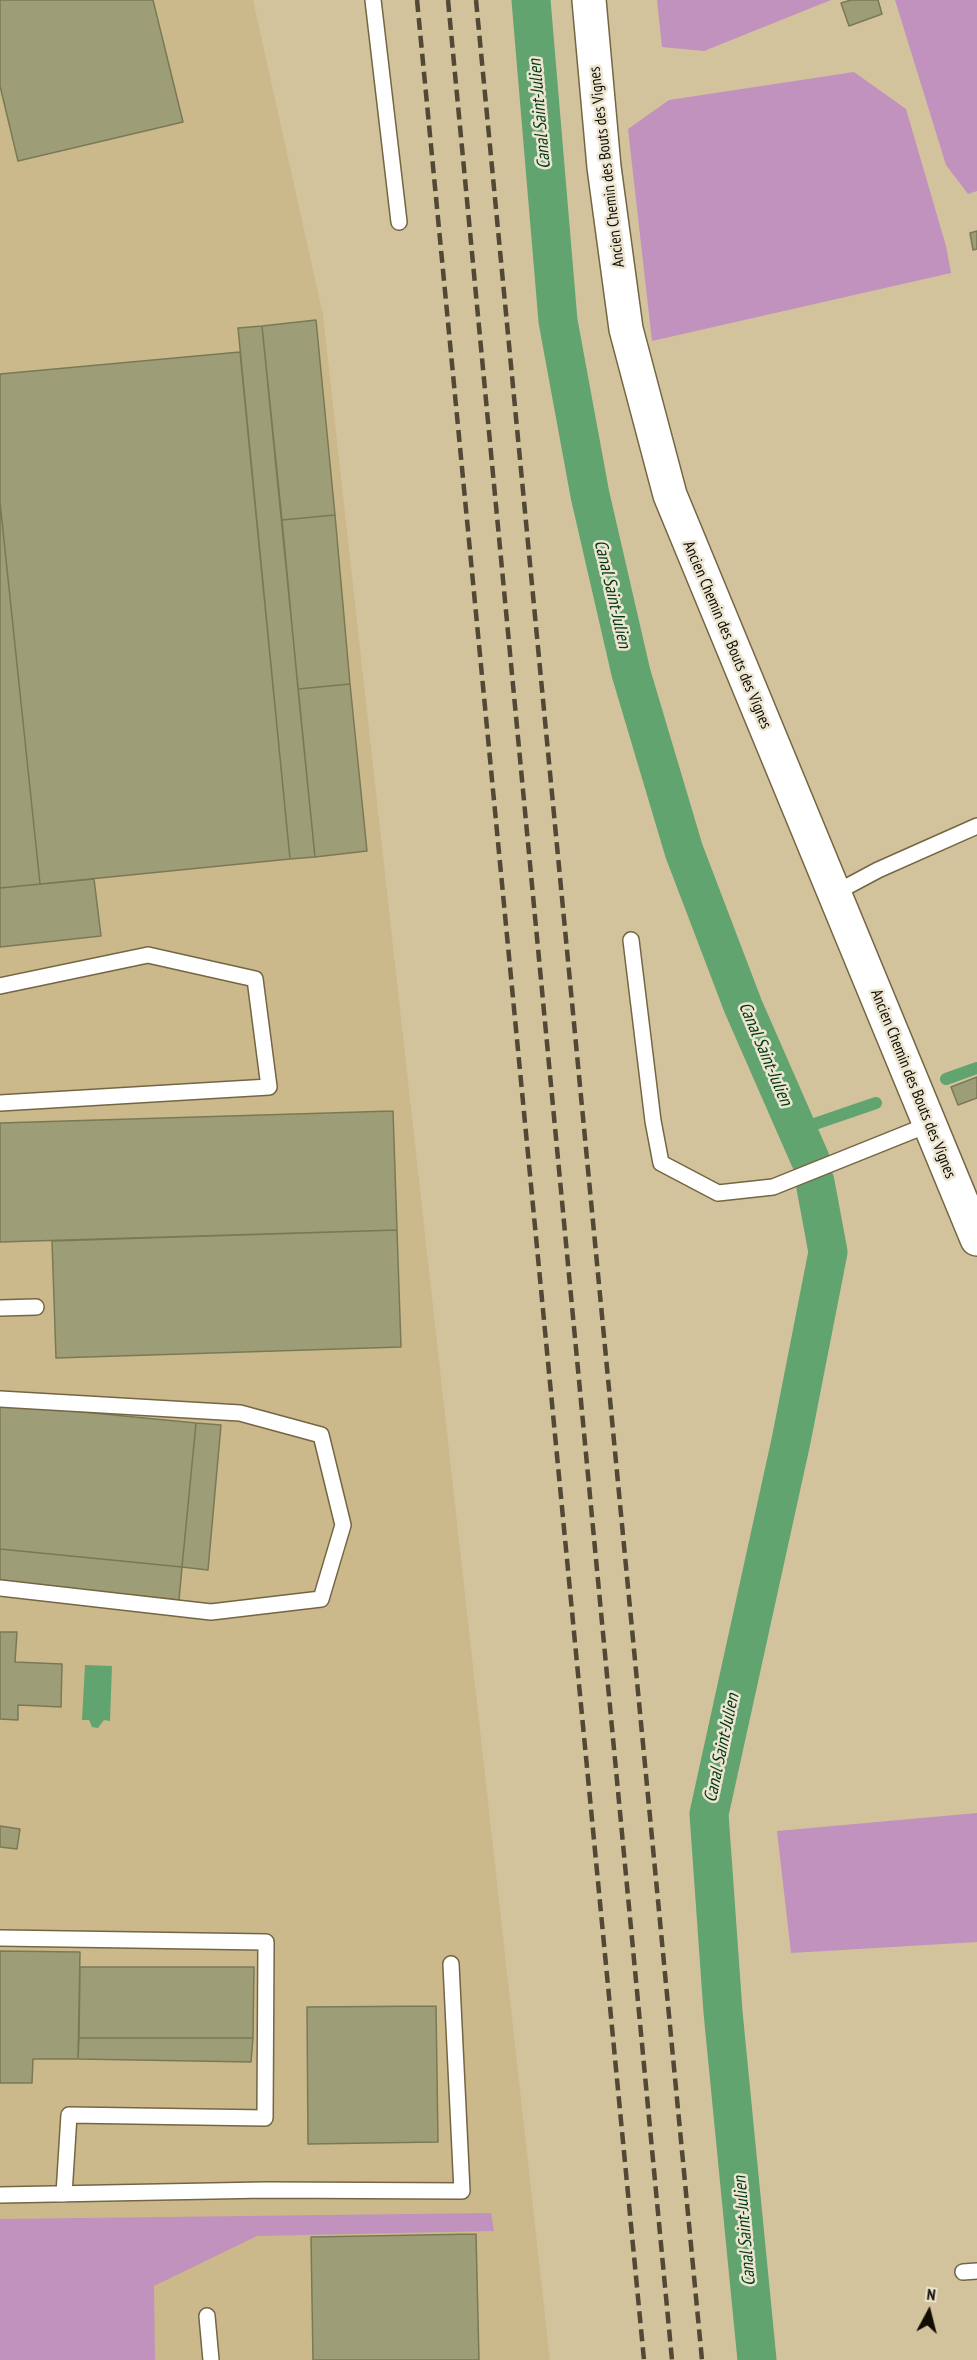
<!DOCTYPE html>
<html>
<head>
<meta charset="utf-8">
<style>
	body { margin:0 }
	#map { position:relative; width:977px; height:2360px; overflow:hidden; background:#d3c39d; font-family:"PT Sans Narrow",sans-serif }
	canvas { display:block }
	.north { position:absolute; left:899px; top:2282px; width:60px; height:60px; -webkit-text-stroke:4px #ece5d1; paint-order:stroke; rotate:7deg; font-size:16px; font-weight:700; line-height:24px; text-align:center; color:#120d02 }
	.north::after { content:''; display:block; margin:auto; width:21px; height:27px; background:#120d02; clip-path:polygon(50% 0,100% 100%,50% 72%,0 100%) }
</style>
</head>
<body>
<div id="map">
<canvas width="977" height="2360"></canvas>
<div class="north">N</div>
</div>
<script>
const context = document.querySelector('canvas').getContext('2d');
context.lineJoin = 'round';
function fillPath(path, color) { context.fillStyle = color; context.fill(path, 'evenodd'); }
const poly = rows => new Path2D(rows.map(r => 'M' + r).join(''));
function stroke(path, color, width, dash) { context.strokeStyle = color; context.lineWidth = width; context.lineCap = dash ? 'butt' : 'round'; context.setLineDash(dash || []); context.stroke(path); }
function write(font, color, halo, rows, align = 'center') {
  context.font = font + ' "PT Sans Narrow",sans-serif'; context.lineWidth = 5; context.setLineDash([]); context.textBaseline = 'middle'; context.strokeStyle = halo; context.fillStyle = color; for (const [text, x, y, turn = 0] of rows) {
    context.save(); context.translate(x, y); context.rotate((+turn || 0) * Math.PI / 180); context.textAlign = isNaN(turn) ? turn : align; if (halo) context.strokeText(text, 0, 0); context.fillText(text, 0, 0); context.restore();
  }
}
fillPath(poly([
	[0,0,253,0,323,315,550,2360,0,2360]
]), '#cbb98b');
fillPath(poly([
	[657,0,831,0,704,51,662,47],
	[895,0,977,0,977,191,968,194,946,165],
	[854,72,906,109,946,246,951,273,652,341,628,129,669,100],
	[977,1813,977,1942,791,1953,777,1831],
	[491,2213,494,2231,257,2236,154,2286,155,2360,0,2360,0,2219]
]), '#c192bd');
fillPath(poly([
	[85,1665,112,1666,110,1721,104,1720,98,1728,92,1727,89,1720,82,1720]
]), '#62a46f');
stroke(poly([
	[946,1079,977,1068],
	[797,1130,876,1103]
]), '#62a46f', 12);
stroke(poly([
	[531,0,558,321,590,495,631,673,684,851,743,1006,810,1159],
	[757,2360,723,2012,709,1814,791,1441,828,1252,815,1182]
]), '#62a46f', 39);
const building = poly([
	[0,0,153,0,183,122,18,161,0,86,0,0],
	[851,0,878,0,882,14,849,26,841,3,851,0],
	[977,231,977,249,973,250,970,233,977,231],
	[316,320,335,515,282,520,262,326,316,320],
	[262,326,315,857,290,859,238,328,262,326],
	[240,352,290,859,40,884,0,502,0,374,240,352],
	[0,502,40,884,0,888,0,502],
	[335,515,350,684,298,689,282,520,335,515],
	[350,684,367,851,315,857,298,689,350,684],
	[94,879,101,936,0,947,0,888,94,879],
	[977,1077,977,1098,958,1105,951,1087,977,1077],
	[393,1111,397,1230,0,1242,0,1123,393,1111],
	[397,1230,401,1347,56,1358,52,1241,397,1230],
	[0,1404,196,1423,182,1567,0,1549,0,1404],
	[196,1423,221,1425,208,1570,182,1567,196,1423],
	[0,1549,182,1567,179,1600,0,1582,0,1549],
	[0,1632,17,1632,15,1662,62,1664,61,1707,18,1705,18,1720,0,1719,0,1632],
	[0,1826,20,1829,17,1849,0,1847,0,1826],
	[0,1951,80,1952,78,2059,33,2059,32,2083,0,2083,0,1951],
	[80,1967,254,1967,253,2038,79,2038,80,1967],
	[436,2006,438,2142,308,2144,307,2007,436,2006],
	[79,2038,253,2038,251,2062,78,2059,79,2038],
	[476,2234,479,2360,313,2360,311,2237,476,2234]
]);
fillPath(building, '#9d9e77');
stroke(building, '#797a55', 1.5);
const service = poly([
	[373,0,399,222],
	[835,893,878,870,977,826],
	[631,940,653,1121,661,1163,718,1193,773,1187,930,1124],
	[0,986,148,955,255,979,269,1087,0,1103],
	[0,1308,36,1307],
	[0,1399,240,1413,321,1435,343,1525,321,1599,211,1612,0,1588],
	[0,1938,266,1942,265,2118,69,2115,64,2194],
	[0,2195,265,2190,462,2191,451,1964],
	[963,2272,977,2271],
	[207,2316,211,2360]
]);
const tertiary = poly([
	[589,0,604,167,626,329,670,495,977,1239]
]);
stroke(service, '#746642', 18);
stroke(tertiary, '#746642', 36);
stroke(service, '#fff', 15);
stroke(tertiary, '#fff', 33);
stroke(poly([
	[417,0,644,2360],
	[448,0,672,2360],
	[476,0,702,2360]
]), '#514935', 4.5, [12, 6]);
write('16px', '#120d02', '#ece5d1', [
	["Ancien Chemin des Bouts des Vignes",607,167,-97],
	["Ancien Chemin des Bouts des Vignes",727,635,67],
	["Ancien Chemin des Bouts des Vignes",913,1084,68]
]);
write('italic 18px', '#013613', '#ece5d1', [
	["Canal Saint-Julien",540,114,-95],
	["Canal Saint-Julien",612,594,77],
	["Canal Saint-Julien",765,1054,67],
	["Canal Saint-Julien",722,1748,-78],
	["Canal Saint-Julien",745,2231,-95]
]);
</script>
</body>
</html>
